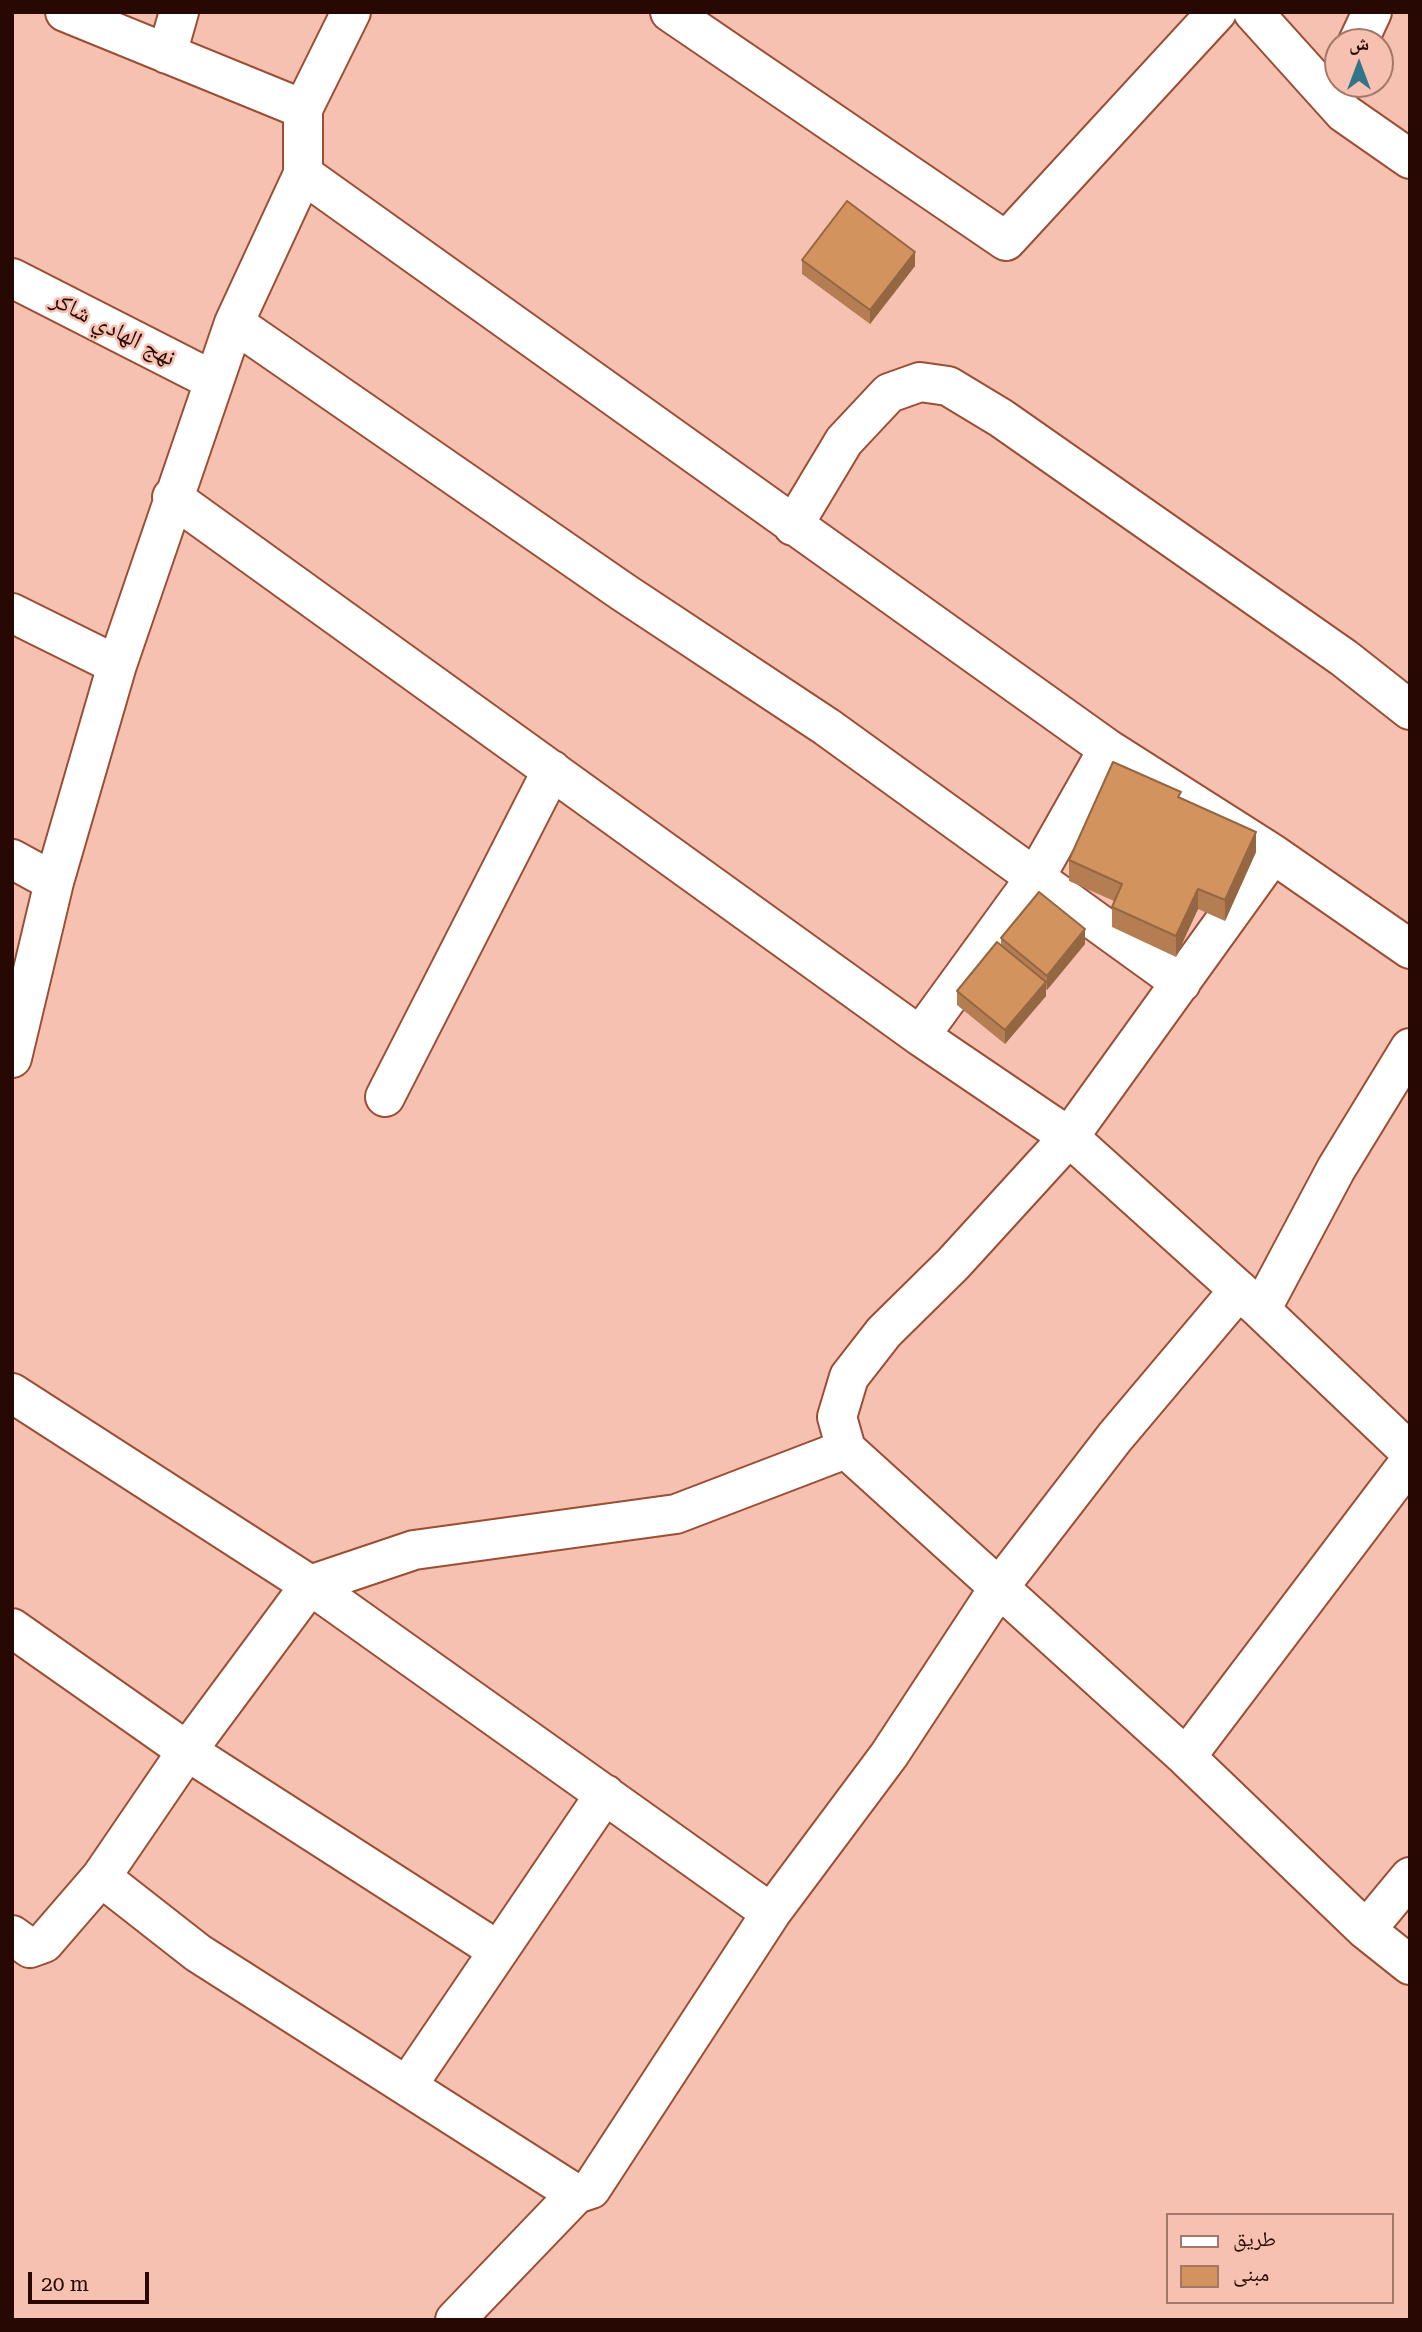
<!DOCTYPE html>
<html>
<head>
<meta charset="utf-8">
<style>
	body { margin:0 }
	#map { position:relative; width:1422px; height:2332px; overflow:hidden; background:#f6c1b0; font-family:"Roboto Serif","Noto Naskh Arabic",serif }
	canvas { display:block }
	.frame { position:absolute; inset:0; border:14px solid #270802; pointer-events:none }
	.legend { position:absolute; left:1166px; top:2213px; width:228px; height:91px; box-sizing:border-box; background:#f6c1b0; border:2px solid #a3776a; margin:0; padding:9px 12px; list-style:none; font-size:21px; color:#270802 }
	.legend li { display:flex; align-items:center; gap:14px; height:35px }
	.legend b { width:35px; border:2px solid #a3776a }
	.north { position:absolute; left:1324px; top:28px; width:70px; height:70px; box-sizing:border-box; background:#f6c1b0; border:2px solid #a3776a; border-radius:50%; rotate:0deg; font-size:19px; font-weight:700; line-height:28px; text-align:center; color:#270802 }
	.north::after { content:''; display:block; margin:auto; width:24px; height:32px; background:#337487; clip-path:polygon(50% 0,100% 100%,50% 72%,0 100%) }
	.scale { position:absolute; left:28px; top:2272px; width:121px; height:32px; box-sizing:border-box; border:4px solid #270802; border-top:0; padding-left:9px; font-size:21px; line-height:24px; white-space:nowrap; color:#270802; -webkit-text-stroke:5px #f6c1b0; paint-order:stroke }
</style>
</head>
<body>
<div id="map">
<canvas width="1422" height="2332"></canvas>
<div class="frame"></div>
<ul class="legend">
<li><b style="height:9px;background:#fff"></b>طريق</li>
<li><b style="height:19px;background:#d3935f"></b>مبنى</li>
</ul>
<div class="north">ش</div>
<div class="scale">20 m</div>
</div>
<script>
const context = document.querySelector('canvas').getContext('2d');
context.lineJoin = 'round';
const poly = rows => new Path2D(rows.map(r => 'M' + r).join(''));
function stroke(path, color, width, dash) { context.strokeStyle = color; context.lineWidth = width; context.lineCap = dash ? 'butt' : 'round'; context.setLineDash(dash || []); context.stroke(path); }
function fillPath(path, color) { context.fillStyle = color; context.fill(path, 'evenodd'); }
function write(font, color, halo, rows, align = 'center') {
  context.font = font + ' "Roboto Serif","Noto Naskh Arabic",serif'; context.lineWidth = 5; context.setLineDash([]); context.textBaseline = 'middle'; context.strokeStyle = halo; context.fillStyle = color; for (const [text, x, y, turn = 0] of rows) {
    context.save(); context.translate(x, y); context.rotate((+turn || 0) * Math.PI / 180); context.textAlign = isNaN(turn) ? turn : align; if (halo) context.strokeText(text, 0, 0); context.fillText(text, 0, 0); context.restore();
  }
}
const minor = poly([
	[65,12,303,109],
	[670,12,1006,241,1217,12],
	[1253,12,1344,113,1410,159],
	[1358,42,1372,12],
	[167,54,179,12],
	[303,174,1108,749,1273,854,1410,949],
	[12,278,214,381],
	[234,323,623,592,827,727,1181,983],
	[172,497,920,1036,1069,1137,1261,1310,1410,1452],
	[793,526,844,441,889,393,920,382,948,386,1001,418,1344,658,1410,710],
	[12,613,117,665],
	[1273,854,1069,1137,953,1264,884,1332,849,1377,837,1417,846,1449,1186,1757,1366,1930,1410,1965],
	[12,859,54,882],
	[920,1036,1035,878,1108,749],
	[12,1058,54,882,117,665,234,323,303,174,303,109,351,12],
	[385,1097,552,770],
	[1261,1310,1336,1169,1410,1048],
	[12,1393,310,1585,771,1913],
	[12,1628,187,1751,497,1950],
	[1186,1757,1410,1461],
	[101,1877,198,1953,576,2194,591,2189,771,1913,889,1755,1000,1586,1115,1437,1239,1290],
	[1366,1930,1410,1877],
	[12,1935,30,1948,44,1943,101,1877,187,1751,310,1585,414,1550,676,1514,846,1449],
	[407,2086,605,1794],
	[455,2320,576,2194]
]);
stroke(minor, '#9a4e34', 42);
stroke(minor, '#fff', 38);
fillPath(poly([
	[802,260,915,266,870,324,802,274],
	[1181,799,1256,852,1225,921,1198,909,1176,957,1112,927,1112,907,1114,901,1069,881,1069,860],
	[1001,938,1085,944,1047,990,1046,989,1046,996,1005,1044,957,1005,957,991,1001,945]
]), '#b57e52');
fillPath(poly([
	[915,252,915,266,870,324,870,310],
	[1256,832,1256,852,1225,921,1225,900],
	[1198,889,1198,909,1176,957,1176,936],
	[1085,929,1085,944,1047,990,1047,976],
	[1046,982,1046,996,1005,1044,1005,1030]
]), '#946742');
const building = poly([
	[847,201,915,252,870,310,802,260,847,201],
	[1113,762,1181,792,1178,797,1256,832,1225,900,1198,889,1176,936,1112,907,1122,884,1069,860,1113,762],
	[1039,892,1085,929,1047,976,1001,938,1039,892],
	[997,942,1046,982,1005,1030,957,991,997,942]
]);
fillPath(building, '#d3935f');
stroke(building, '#946742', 2);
write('24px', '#270802', '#f6c1b0', [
	["نهج الهادي شاكر",113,329,27]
]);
</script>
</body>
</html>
